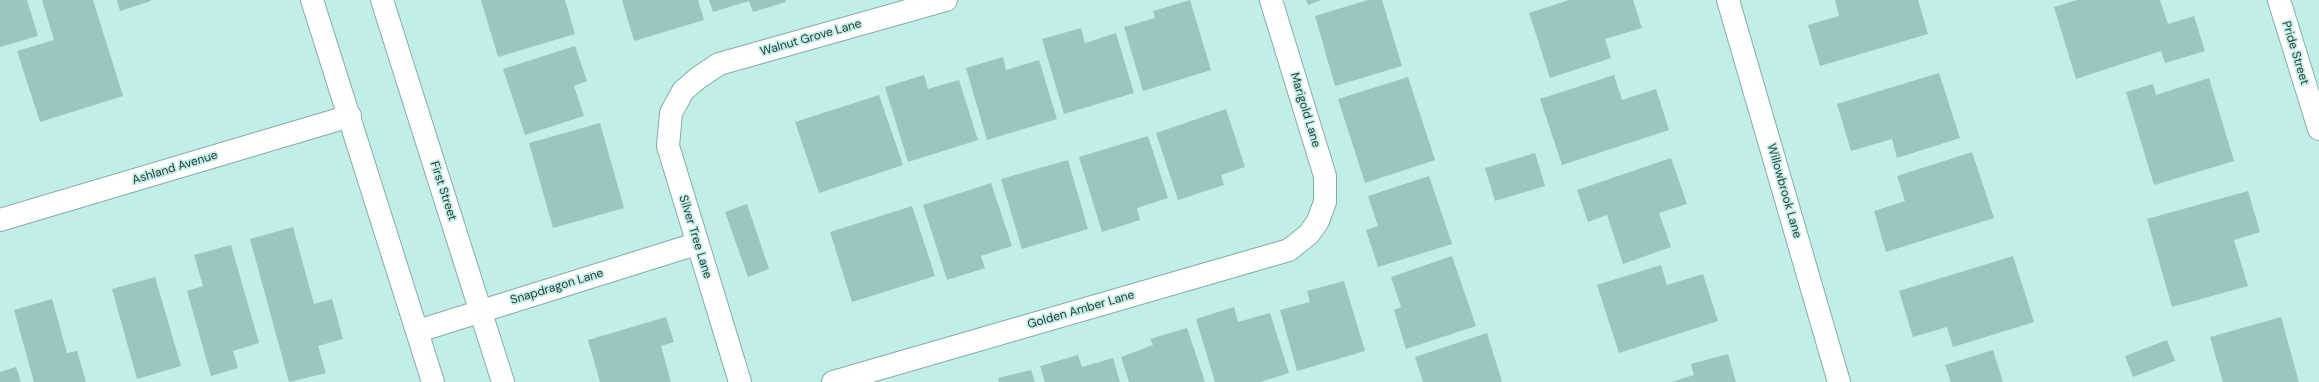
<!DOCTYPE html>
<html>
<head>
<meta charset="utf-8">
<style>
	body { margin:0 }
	canvas { display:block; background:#c1efe8 }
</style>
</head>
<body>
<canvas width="2319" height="382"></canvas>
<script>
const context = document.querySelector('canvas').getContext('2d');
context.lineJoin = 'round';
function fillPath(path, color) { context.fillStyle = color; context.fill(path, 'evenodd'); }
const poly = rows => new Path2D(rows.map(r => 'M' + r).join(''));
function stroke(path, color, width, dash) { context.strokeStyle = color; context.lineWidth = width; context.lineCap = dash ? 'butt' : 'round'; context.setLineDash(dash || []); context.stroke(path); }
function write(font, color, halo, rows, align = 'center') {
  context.font = font + ' "DM Sans",sans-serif'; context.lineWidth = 3.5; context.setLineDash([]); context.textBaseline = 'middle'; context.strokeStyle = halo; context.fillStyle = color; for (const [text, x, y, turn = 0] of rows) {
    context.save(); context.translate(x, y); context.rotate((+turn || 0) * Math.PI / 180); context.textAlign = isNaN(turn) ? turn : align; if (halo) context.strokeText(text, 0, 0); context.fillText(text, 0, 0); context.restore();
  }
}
fillPath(poly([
	[0,0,27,0,38,36,0,47],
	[42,0,93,0,123,96,40,122,17,51,54,40],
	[117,0,150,0,151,1,120,11],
	[481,0,565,0,575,34,498,57],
	[622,0,698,0,704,20,634,41],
	[709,0,785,0,786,2,753,12,749,1,713,12],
	[1190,0,1211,70,1143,91,1124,27,1155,18,1153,11],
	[1306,0,1322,0,1308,5],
	[1368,0,1382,0,1402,66,1335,86,1315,16],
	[1569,0,1633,0,1642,28,1605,39,1611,58,1550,78,1529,13],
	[1835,0,1918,0,1928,34,1820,66,1808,25,1839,16],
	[2077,0,2160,0,2168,24,2194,16,2205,51,2165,63,2161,51,2076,79,2054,7],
	[1081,28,1085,43,1116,33,1134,93,1064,114,1042,39],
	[575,46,587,81,574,86,584,116,525,135,503,69],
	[1003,57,1006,70,1039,60,1057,119,987,140,966,68],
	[1939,73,1960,138,1897,158,1892,139,1851,151,1837,104],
	[924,75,928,89,959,80,978,140,908,162,885,87],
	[1614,75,1622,100,1656,89,1669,130,1562,165,1540,99],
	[1408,77,1435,160,1365,183,1338,99],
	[2209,78,2234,161,2154,185,2126,92,2153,84,2156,95],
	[879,95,903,165,819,193,795,122],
	[1226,109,1245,167,1221,175,1224,185,1178,200,1156,133],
	[600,123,624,208,553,228,529,143],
	[1148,136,1168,198,1137,208,1140,220,1102,232,1079,157],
	[1972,152,1994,218,1886,252,1874,211,1905,201,1897,176],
	[1535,153,1545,186,1495,201,1485,168],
	[1671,158,1687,204,1659,213,1671,247,1623,264,1607,215,1588,222,1577,190],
	[1068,160,1088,229,1022,249,1001,179],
	[1429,176,1452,244,1378,267,1366,230,1378,226,1368,196],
	[991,183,1012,246,981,256,985,268,947,280,923,205],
	[2248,191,2260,232,2234,240,2248,286,2172,307,2147,219],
	[747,204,769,269,748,277,725,212],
	[912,206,935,276,852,302,830,232],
	[293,227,314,304,332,299,343,339,318,346,326,373,289,382,250,239],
	[231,245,259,343,233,351,238,368,211,376,187,291,203,286,194,255],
	[1452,256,1476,326,1406,349,1394,310,1401,307,1391,277],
	[2013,256,2034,322,1953,347,1947,327,1913,337,1899,291],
	[1661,265,1667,285,1703,274,1718,321,1619,353,1597,285],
	[155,277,181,366,137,379,112,289],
	[1344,281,1365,351,1297,371,1280,310,1310,302,1307,291],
	[52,299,67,353,77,351,86,382,34,382,14,310],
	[1234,307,1238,322,1270,313,1289,373,1260,382,1215,382,1196,319],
	[666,317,674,342,661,346,671,382,600,382,588,340],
	[2281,317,2299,382,2223,382,2210,337],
	[1187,328,1205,382,1129,382,1121,357,1153,345,1150,339],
	[1487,333,1502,382,1423,382,1415,357],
	[2167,340,2175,361,2133,377,2125,356],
	[1993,350,2003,382,1951,382,1945,365],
	[1728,354,1736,382,1671,382,1694,375,1691,364],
	[1078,355,1082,367,1113,358,1120,382,1045,382,1040,366],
	[16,367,21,382,0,382,0,372],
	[1031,370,1035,382,999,382,998,378]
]), '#99c6bf');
const minor = poly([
	[1728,0,1839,382],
	[2279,0,2319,129],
	[0,220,350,116],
	[418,331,696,244],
	[740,382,668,146,671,113,683,91,698,78,719,64,946,0],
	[833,382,1289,250,1309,234,1318,221,1325,202,1325,176,1271,0]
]);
const secondary = poly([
	[312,0,433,382],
	[382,0,503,382]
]);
stroke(minor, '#82aea8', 24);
stroke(secondary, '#82aea8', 24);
stroke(minor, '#fff', 22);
stroke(secondary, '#fff', 22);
write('12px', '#293c39', '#c1efe8', [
	["Walnut Grove Lane",811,38,-16],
	["Pride Street",2295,53,73],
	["Marigold Lane",1305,110,73],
	["Ashland Avenue",175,168,-17],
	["First Street",443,191,72],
	["Willowbrook Lane",1784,191,74],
	["Silver Tree Lane",695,237,73],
	["Snapdragon Lane",557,287,-17],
	["Golden Amber Lane",1081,310,-16]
]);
</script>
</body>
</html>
